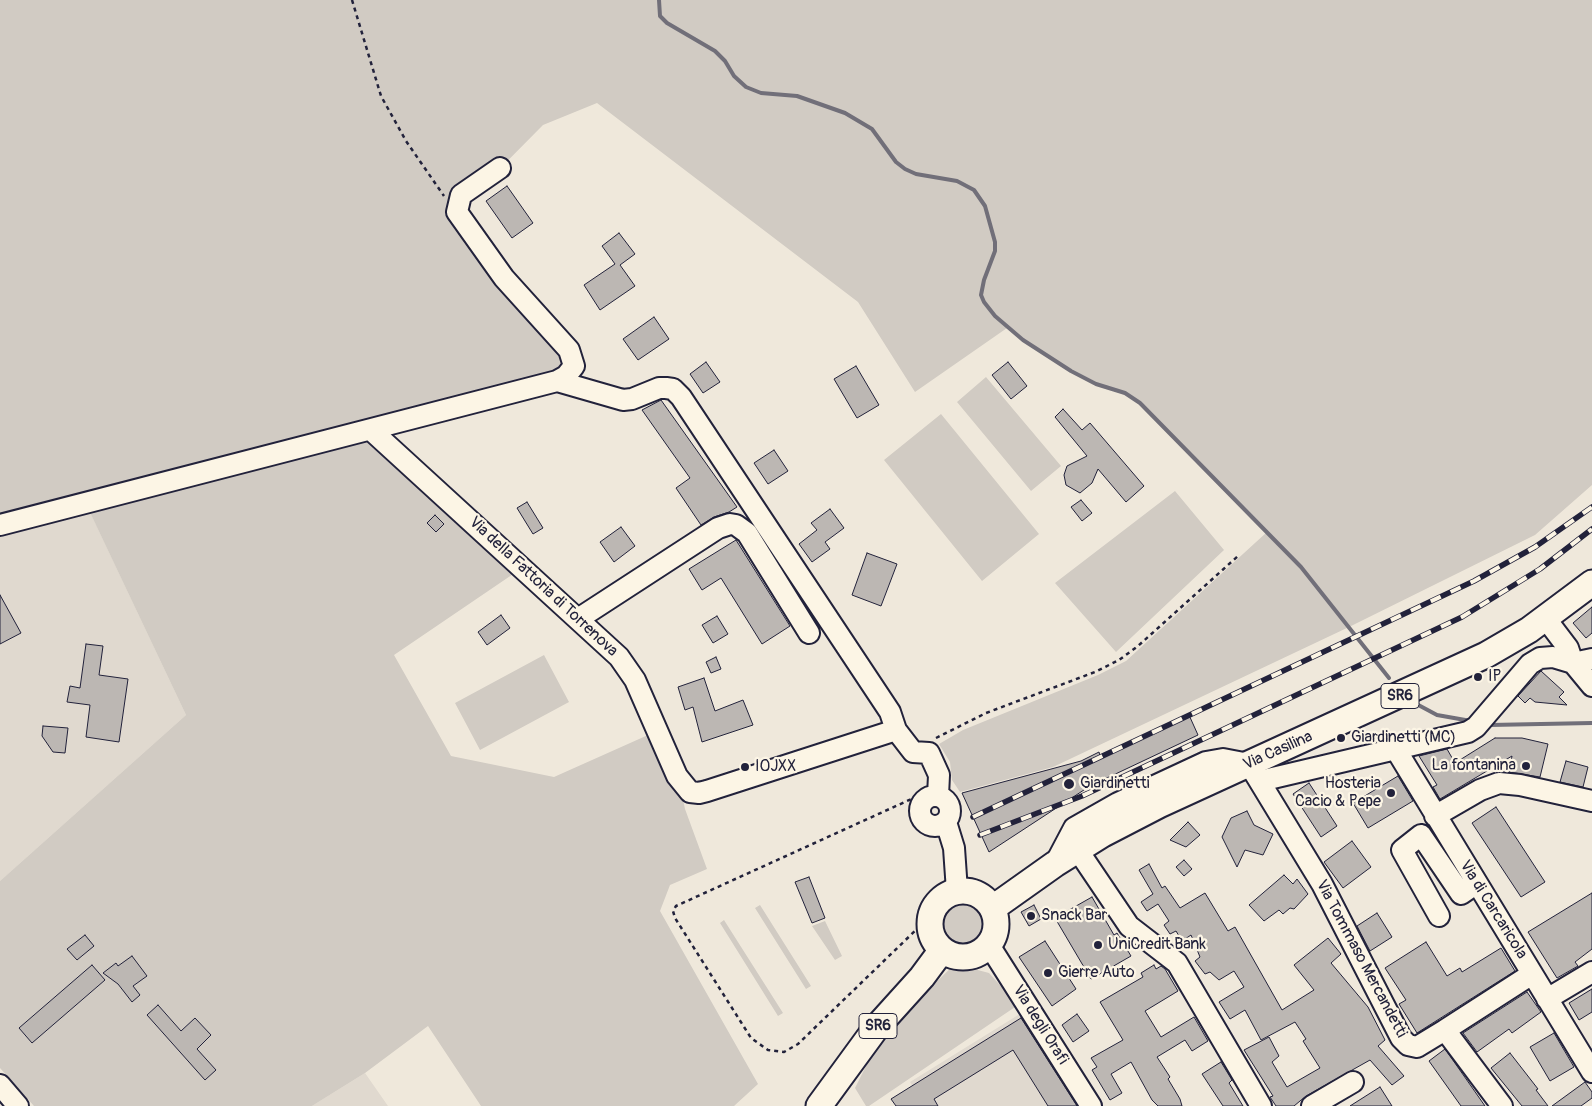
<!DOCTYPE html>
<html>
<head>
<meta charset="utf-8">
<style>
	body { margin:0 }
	canvas { display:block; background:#efe8db }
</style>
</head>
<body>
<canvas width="1592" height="1106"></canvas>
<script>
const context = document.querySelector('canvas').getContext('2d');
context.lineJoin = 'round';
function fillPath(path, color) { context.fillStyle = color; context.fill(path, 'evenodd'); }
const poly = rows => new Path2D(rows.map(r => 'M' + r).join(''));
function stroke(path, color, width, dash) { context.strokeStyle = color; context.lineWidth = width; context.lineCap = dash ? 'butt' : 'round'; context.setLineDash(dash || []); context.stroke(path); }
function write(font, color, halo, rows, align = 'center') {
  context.font = font + ' Pangolin,sans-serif'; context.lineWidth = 4.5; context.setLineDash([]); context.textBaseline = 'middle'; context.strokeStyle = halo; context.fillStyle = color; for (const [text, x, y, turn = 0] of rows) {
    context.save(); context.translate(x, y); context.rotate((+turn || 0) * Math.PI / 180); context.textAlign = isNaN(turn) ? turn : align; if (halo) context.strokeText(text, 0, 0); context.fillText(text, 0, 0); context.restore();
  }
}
fillPath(poly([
	[89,510,186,715,0,881,0,533],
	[1023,1012,1083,1106,925,1106,910,1082],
	[365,1073,388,1106,312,1106]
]), '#e0d9cf');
fillPath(poly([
	[0,0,1592,0,1592,485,1535,535,1349,627,1053,767,960,792,952,780,950,762,939,744,963,730,1098,675,1126,661,1267,532,1135,399,1107,388,1047,356,1007,328,915,392,858,302,597,103,543,125,457,212,574,366,371,430,522,568,394,655,451,756,554,777,657,731,679,780,685,809,707,869,670,885,660,911,758,1084,734,1106,481,1106,428,1026,365,1073,312,1106,34,1106,0,1068,0,881,186,715,86,504,0,524],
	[986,377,1061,466,1031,491,957,402],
	[941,414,1039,534,982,581,884,460],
	[1175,491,1224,550,1116,652,1055,583],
	[544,655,569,702,480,750,455,703],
	'941 922a21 21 0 1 1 42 0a21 21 0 1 1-42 0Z',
	[760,905,811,986,806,989,755,908],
	[724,920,783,1013,778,1016,720,923],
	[825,921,842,956,835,960,812,926],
	[955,964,989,973,1018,1005,869,1106,866,1106,855,1088,871,1056,925,993]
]), '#d1cbc3');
stroke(poly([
	[659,0,660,16,667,23,715,51,725,61,734,76,746,87,761,93,797,96,845,113,872,129,896,162,905,169,916,174,957,181,974,190,985,206,995,242,995,251,984,280,981,295,984,302,995,316,1023,340,1071,371,1096,384,1125,393,1140,403,1301,567,1389,678],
	[1409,700,1437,715,1471,721],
	[1490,725,1592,723]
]), '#716f79', 4);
const building = poly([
	[507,186,533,223,512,238,486,201,507,186],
	[619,233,635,254,620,265,635,286,600,310,584,285,615,264,602,246,619,233],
	[654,317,669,339,638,360,623,339,654,317],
	[706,362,720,382,703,393,690,374,706,362],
	[1008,362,1027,386,1011,399,992,375,1008,362],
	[856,366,879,405,857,418,834,379,856,366],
	[661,400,737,507,729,512,714,517,701,525,676,488,690,478,642,410,661,400],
	[1063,409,1082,430,1090,423,1144,486,1126,502,1098,469,1092,483,1080,493,1066,485,1064,475,1067,466,1087,456,1055,417,1063,409],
	[774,450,788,471,768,484,754,463,774,450],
	[1081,500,1092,513,1082,521,1071,507,1081,500],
	[527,502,543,528,533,534,517,508,527,502],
	[830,509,844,528,825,542,830,549,812,562,799,544,817,530,811,523,830,509],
	[435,515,444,524,436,532,427,523,435,515],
	[621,527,635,546,614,562,600,542,621,527],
	[736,540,790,626,762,644,721,578,702,590,689,569,736,540],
	[867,553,897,564,881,606,852,595,867,553],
	[0,595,21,633,0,644,0,595],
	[1592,607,1592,633,1586,638,1573,623,1592,607],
	[501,615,510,628,487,645,478,632,501,615],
	[717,616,728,634,713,643,702,625,717,616],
	[86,644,103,646,99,675,128,679,119,742,86,737,90,705,67,702,70,686,80,688,86,644],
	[716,657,721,669,711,673,706,662,716,657],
	[1541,671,1564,692,1559,697,1567,705,1535,702,1530,698,1525,703,1518,696,1541,671],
	[704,678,715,711,743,700,753,725,702,742,693,707,685,710,678,687,704,678],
	[1189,715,1198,735,1090,786,989,852,962,793,1081,761,1099,752,1100,756,1189,715],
	[43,726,68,728,65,753,53,752,42,736,43,726],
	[1495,738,1522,738,1548,744,1540,777,1509,772,1512,756,1440,799,1433,787,1437,785,1419,756,1447,749,1455,763,1495,738],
	[1566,761,1588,767,1583,787,1560,782,1566,761],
	[1398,776,1413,801,1368,828,1353,803,1398,776],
	[1309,783,1337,826,1321,837,1293,794,1309,783],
	[1496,807,1545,882,1521,897,1472,823,1496,807],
	[1247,811,1254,825,1273,834,1263,855,1245,850,1237,867,1222,837,1231,818,1247,811],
	[1188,822,1200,835,1186,847,1170,840,1188,822],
	[1352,841,1371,867,1343,888,1324,862,1352,841],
	[1184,860,1192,869,1184,876,1176,867,1184,860],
	[1149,864,1162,888,1165,886,1180,908,1205,893,1228,931,1235,927,1282,1010,1314,990,1294,965,1328,938,1341,954,1331,963,1368,1007,1385,1040,1378,1046,1404,1076,1392,1085,1370,1060,1306,1096,1294,1106,1276,1106,1270,1097,1273,1096,1244,1050,1269,1037,1279,1056,1272,1062,1287,1087,1320,1068,1303,1041,1306,1039,1295,1022,1261,1040,1245,1010,1230,1019,1219,1002,1244,987,1234,971,1219,980,1210,972,1205,974,1195,961,1200,957,1191,935,1182,941,1176,931,1170,934,1164,925,1169,921,1158,904,1147,911,1141,902,1153,894,1139,870,1149,864],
	[1284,875,1293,884,1297,879,1308,894,1294,909,1290,908,1283,914,1279,910,1264,921,1249,905,1284,875],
	[809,877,825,918,812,923,795,882,809,877],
	[1592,893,1592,949,1575,962,1578,966,1557,978,1528,932,1592,893],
	[1092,897,1114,935,1117,933,1131,956,1091,979,1055,918,1092,897],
	[1034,905,1041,919,1029,926,1021,912,1034,905],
	[1377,913,1392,937,1370,951,1357,926,1377,913],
	[85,935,94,946,77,960,67,949,85,935],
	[1045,941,1076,989,1052,1006,1019,957,1045,941],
	[1426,942,1447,976,1460,968,1462,972,1501,948,1515,971,1417,1033,1399,1004,1406,1000,1385,968,1426,942],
	[132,956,147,976,133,986,140,995,132,1002,118,984,103,973,116,963,118,966,132,956],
	[92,965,105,980,32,1043,19,1028,92,965],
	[1154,965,1156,969,1161,966,1165,969,1178,991,1145,1011,1161,1037,1194,1017,1208,1041,1192,1051,1185,1040,1157,1057,1170,1077,1168,1079,1180,1099,1182,1106,1158,1106,1152,1100,1131,1062,1111,1074,1122,1093,1110,1100,1092,1070,1097,1067,1091,1058,1123,1040,1100,1002,1143,977,1141,973,1154,965],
	[1592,989,1592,1012,1579,1020,1569,1003,1592,989],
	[1527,992,1541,1012,1512,1033,1509,1029,1477,1052,1463,1033,1527,992],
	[158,1005,181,1031,195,1018,211,1035,197,1049,216,1070,205,1080,147,1015,158,1005],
	[1077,1014,1089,1031,1073,1042,1062,1025,1077,1014],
	[1021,1018,1077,1106,1048,1106,1013,1050,934,1099,938,1106,896,1106,891,1099,1021,1018],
	[1554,1033,1574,1067,1550,1081,1530,1047,1554,1033],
	[1445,1049,1450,1056,1485,1106,1461,1106,1429,1061,1445,1049],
	[1510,1053,1538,1089,1536,1090,1548,1106,1522,1106,1491,1068,1510,1053],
	[1221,1062,1232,1080,1229,1083,1243,1106,1223,1106,1202,1074,1221,1062],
	[1585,1082,1592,1092,1592,1098,1581,1106,1552,1106,1585,1082],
	[1380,1087,1392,1106,1350,1106,1380,1087]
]);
fillPath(building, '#bcb7b3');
stroke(building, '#22223b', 1);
const minor = poly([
	[500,168,461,195,457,212,504,278,569,350,574,366,566,376,557,381],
	[371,430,619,657,635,680,677,776,690,792,699,793,707,791,896,730,913,752,929,753,939,775,938,796],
	[0,525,557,381,623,400,632,399,659,388,666,388,673,389,681,397,890,712,896,730],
	[578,619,718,528,730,524,736,525,747,533,809,633],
	[1546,619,1568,648,1573,663,1592,659],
	[1395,748,1592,1072],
	[1260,781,1468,732,1476,727,1530,664,1540,658,1553,657,1573,663,1592,686],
	'920 811a15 15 0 1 1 30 0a15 15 0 1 1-30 0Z',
	[1435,816,1480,790,1499,783,1520,785,1592,801],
	[946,822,954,848,957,891],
	[1077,849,1129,926,1177,963,1261,1106],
	[1055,864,1074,828,1118,803,1206,762,1223,759,1249,764,1322,884,1401,1038,1408,1045,1417,1047,1445,1030,1502,1106],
	[1439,916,1402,850,1421,835,1461,894,1477,883],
	[989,945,1091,1106],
	[1547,999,1592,972],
	[1445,1030,1532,974],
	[0,1085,18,1106],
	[1312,1106,1353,1082]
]);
const major = poly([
	'930 924a33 33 0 1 1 66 0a33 33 0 1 1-66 0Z',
	[993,908,1055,864,1103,834,1159,805,1486,655,1529,630,1592,583],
	[819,1106,876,1028,922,977,942,950]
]);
stroke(minor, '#22223b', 24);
stroke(major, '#22223b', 29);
stroke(poly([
	[352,0,381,96,406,141,444,196],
	[936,738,986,713,1095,672,1119,660,1138,646,1238,556],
	[918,796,676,906,673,911,675,918,751,1038,768,1050,784,1052,798,1044,919,927]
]), '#22223b', 2.5, [4, 4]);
stroke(minor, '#fcf5e5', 20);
stroke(major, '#fcf5e5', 25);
const rail = poly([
	[973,817,1474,581,1535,547,1592,507],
	[980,835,1082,796,1462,617,1540,569,1592,529]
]);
stroke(rail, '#22223b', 5.5);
stroke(rail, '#fcf5e5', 4, [11]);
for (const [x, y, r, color] of [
	[1478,677,5,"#22223b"],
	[1341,738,5,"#22223b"],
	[1526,766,5,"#22223b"],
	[745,767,5,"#22223b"],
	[1069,784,6,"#22223b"],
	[1391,793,5,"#22223b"],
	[1031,916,5,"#22223b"],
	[1098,945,5,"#22223b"],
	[1048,973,5,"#22223b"]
]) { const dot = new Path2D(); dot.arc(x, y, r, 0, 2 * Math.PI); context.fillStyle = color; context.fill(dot); stroke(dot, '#fcf5e5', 2); }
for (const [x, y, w] of [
	[1400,696,38],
	[878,1026,38]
]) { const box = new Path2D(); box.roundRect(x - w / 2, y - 12.5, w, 25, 4); context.fillStyle = '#fcf5e5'; context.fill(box); stroke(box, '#22223b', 1); }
write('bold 15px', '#22223b', null, [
	["SR6",1400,696],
	["SR6",878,1026]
]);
write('16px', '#22223b', '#fcf5e5', [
	["Via della Fattoria di Torrenova",543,587,43],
	["Via Casilina",1278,751,-24],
	["Via di Carcaricola",1493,910,58],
	["Via Tommaso Mercandetti",1361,959,62],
	["Via degli Orafi",1040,1025,58]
]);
write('16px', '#22223b', '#fcf5e5', [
	["IP",1488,677],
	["Giardinetti (MC)",1351,738],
	["La fontanina",1516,766,"right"],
	["I0JXX",755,767],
	["Giardinetti",1080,784],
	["Hosteria",1381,784,"right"],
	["Cacio & Pepe",1381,802,"right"],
	["Snack Bar",1041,916],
	["UniCredit Bank",1108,945],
	["Gierre Auto",1058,973]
], 'left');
</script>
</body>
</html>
